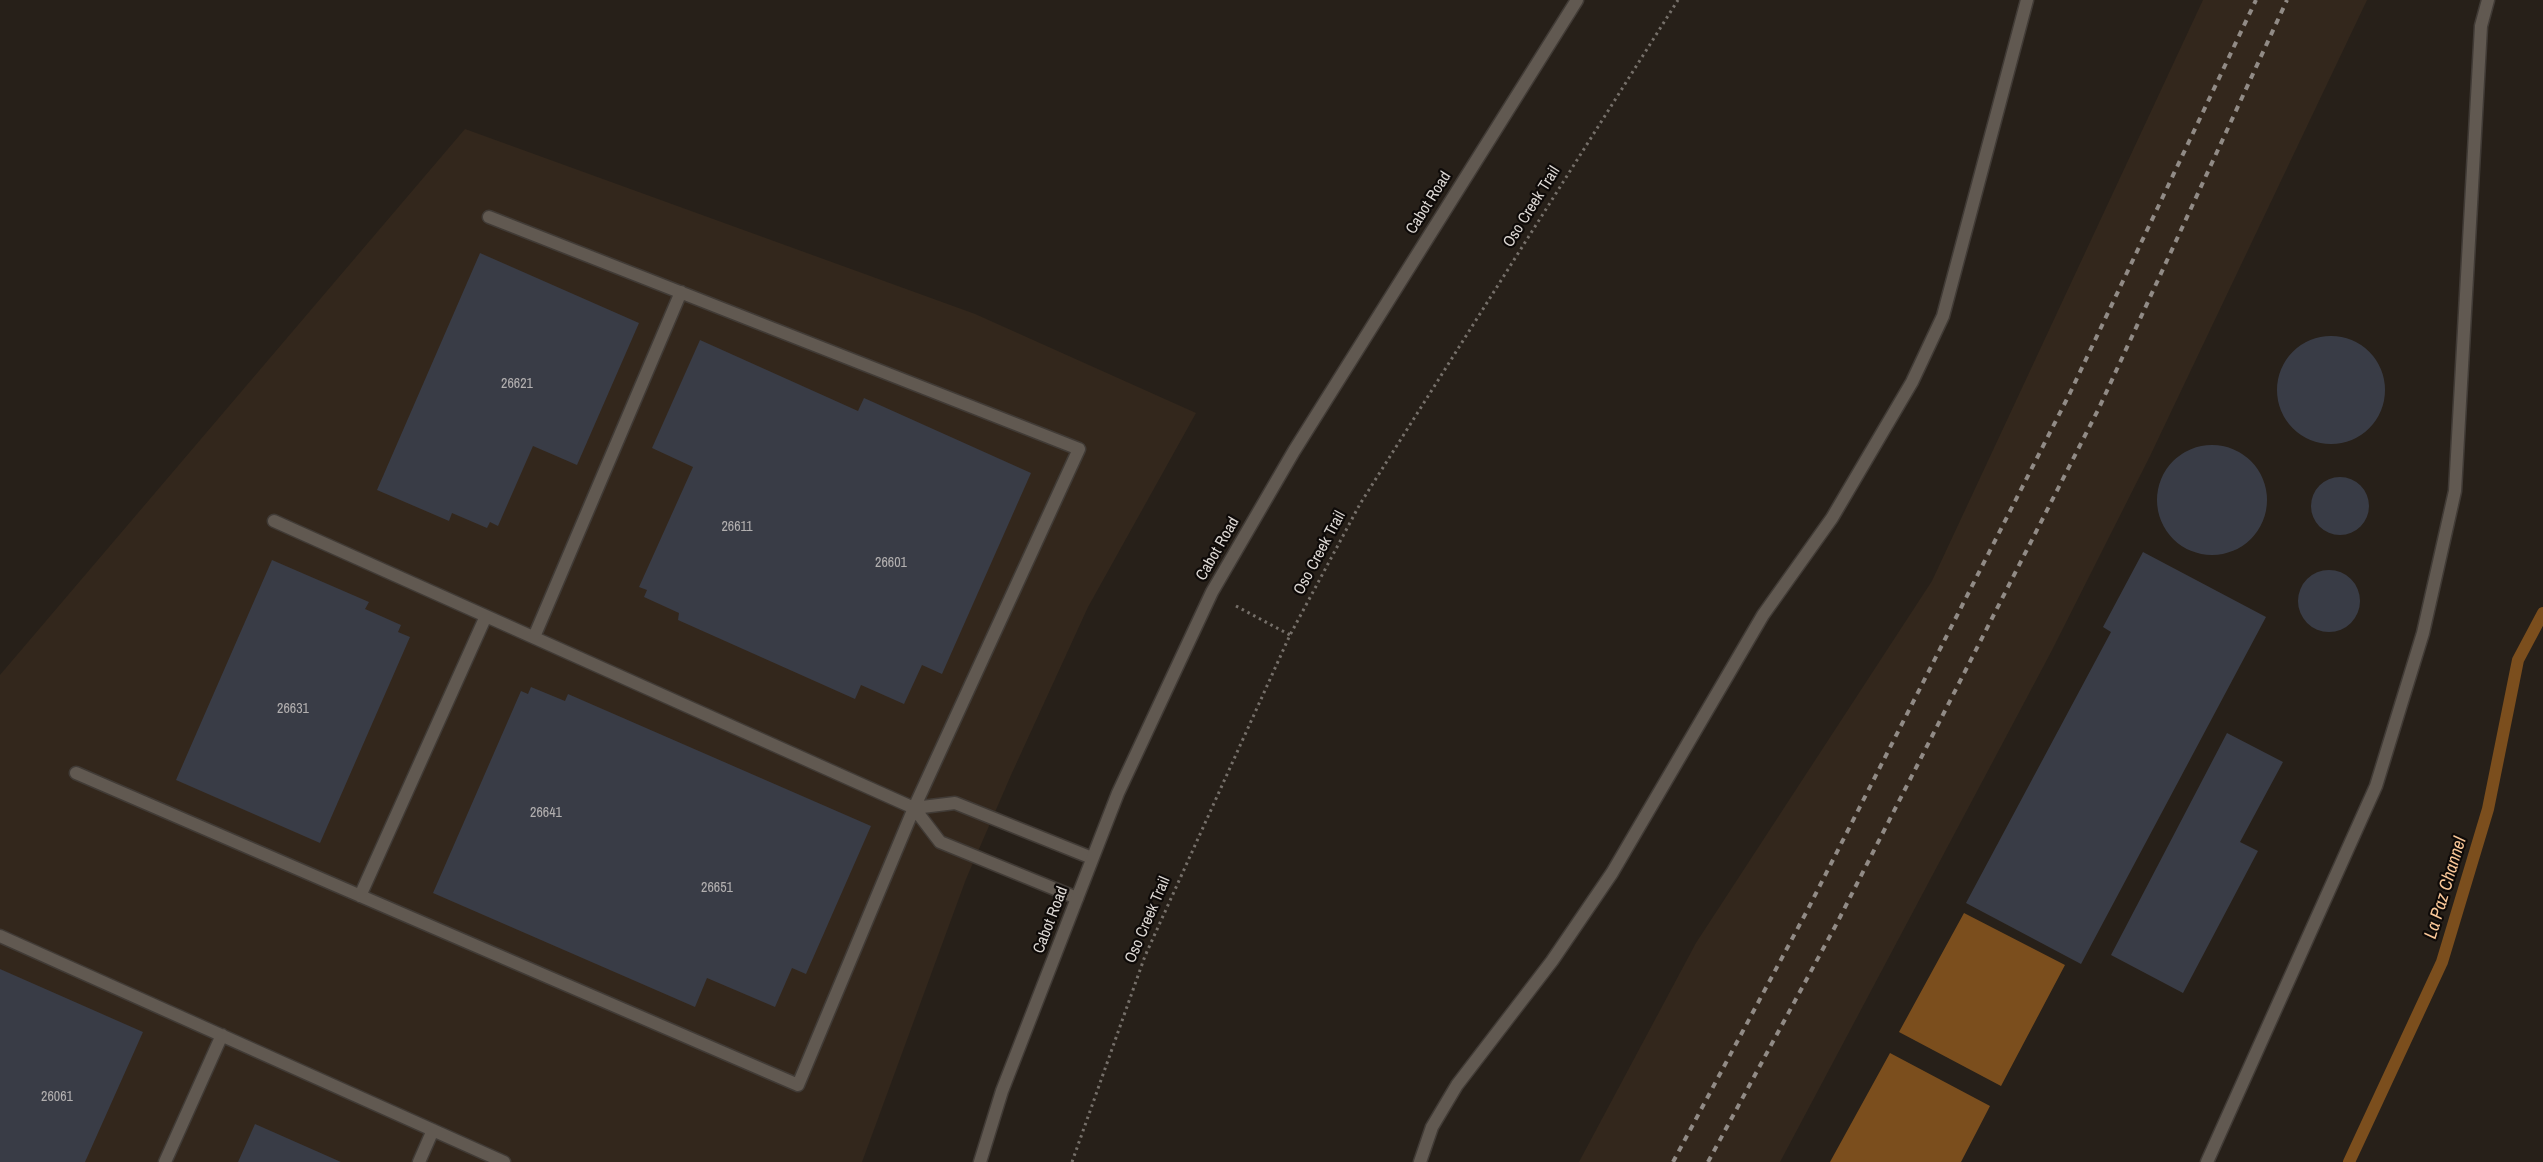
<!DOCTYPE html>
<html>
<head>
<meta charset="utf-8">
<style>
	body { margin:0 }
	canvas { display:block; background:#272019 }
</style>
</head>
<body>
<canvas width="2543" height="1162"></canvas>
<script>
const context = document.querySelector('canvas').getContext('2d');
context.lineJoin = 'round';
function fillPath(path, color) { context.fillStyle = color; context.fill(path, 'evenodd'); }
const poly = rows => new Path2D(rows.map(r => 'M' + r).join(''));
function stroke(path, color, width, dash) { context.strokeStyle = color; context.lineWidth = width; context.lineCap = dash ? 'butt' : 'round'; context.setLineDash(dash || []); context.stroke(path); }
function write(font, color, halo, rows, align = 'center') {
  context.font = font + ' "Archivo Narrow",sans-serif'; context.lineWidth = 4.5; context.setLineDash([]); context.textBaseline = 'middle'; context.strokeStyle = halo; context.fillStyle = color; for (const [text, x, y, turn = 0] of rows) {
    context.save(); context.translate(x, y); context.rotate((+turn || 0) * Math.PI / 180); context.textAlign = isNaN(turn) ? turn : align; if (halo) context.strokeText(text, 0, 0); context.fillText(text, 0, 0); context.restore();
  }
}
fillPath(poly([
	[2203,0,2367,0,2150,456,2051,652,1780,1162,1579,1162,1696,943,1932,581],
	[465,129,975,314,1196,413,1088,607,1011,775,966,879,862,1162,0,1162,0,675]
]), '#33271c');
fillPath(poly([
	[1964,913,2065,965,2001,1086,1899,1032],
	[1890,1053,1990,1106,1961,1162,1830,1162]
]), '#7b4e1d');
stroke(poly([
	[2349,1162,2442,962,2488,809,2518,660,2543,613]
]), '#7b4e1d', 12);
fillPath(poly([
	[480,253,639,323,577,465,533,446,498,526,490,522,487,528,452,513,449,521,377,490],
	'2277 390a54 54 0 1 1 108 0a54 54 0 1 1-108 0Z',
	[700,340,858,411,864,398,1031,473,942,674,922,665,904,704,861,685,855,699,678,620,679,613,644,597,647,590,639,587,693,467,652,448],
	'2157 500a55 55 0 1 1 110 0a55 55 0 1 1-110 0Z',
	'2311 506a29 29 0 1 1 58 0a29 29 0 1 1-58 0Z',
	[2143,552,2266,617,2081,964,1966,903,2111,632,2103,627],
	[272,560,369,602,365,609,401,625,398,632,410,637,320,843,176,780],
	'2298 601a31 31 0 1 1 62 0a31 31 0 1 1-62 0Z',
	[531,687,565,701,568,694,871,826,806,974,792,968,775,1007,707,978,695,1007,433,893,521,691,528,694],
	[2227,733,2283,762,2240,842,2258,851,2183,993,2111,955],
	[0,969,143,1032,85,1162,0,1162],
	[255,1124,341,1162,238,1162]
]), '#393c46');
const lane = poly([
	[274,521,914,808,940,842,1077,898],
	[534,637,681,292],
	[76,773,798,1085,914,808,1079,449,489,217],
	[914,808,955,803,1092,858],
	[360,896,486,616],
	[0,936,504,1162],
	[165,1162,222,1035],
	[419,1162,433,1130],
	[1420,1162,1432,1127,1457,1085,1552,961,1612,873,1763,615,1832,518,1912,382,1943,316,2027,0],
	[2207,1162,2376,786,2423,633,2455,491,2481,26,2488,0]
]);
const secondary = poly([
	[980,1162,1002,1091,1118,793,1212,592,1294,451,1577,0]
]);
stroke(lane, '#413b36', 15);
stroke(secondary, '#413b36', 15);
stroke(poly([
	[1236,606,1290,635],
	[1072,1162,1145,956,1290,635,1360,504,1678,0]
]), '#76706a', 3, [2.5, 4]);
stroke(lane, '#615951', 12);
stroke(secondary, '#615951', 12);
stroke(poly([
	[1673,1162,1808,909,2070,393,2256,0],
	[1708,1162,1837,923,2099,408,2287,0]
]), '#918b86', 4, [6, 6]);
write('14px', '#b3b0b0', null, [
	["26621",517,384],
	["26611",737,527],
	["26601",891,563],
	["26631",293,709],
	["26641",546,813],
	["26651",717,888],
	["26061",57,1097]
]);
write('16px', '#dcd7d3', '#0e0a08', [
	["Cabot Road",1429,203,-58],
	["Oso Creek Trail",1532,207,-58],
	["Cabot Road",1218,549,-60],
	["Oso Creek Trail",1320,553,-62],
	["Cabot Road",1051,920,-69],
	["Oso Creek Trail",1148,920,-67]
]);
write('italic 18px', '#f9c798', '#0e0a08', [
	["La Paz Channel",2446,888,-73]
]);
</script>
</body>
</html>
